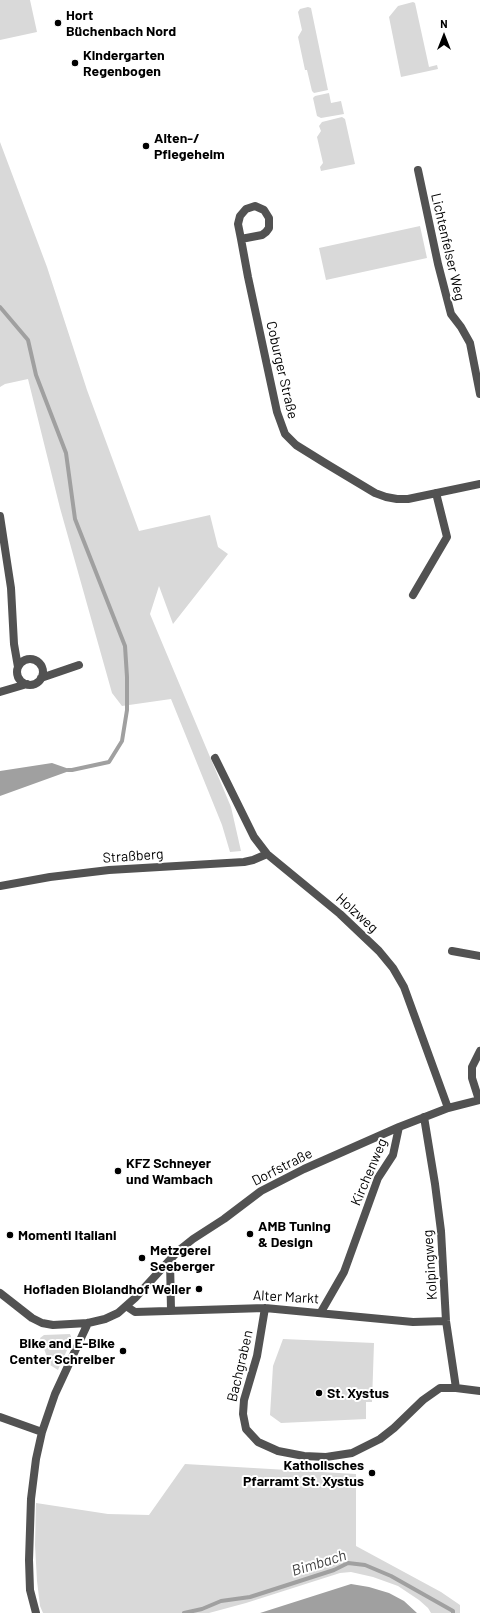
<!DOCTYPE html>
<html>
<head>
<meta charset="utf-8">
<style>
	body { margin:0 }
	#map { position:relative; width:480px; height:1613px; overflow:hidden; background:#fff; font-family:Barlow,sans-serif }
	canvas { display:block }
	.north { position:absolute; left:424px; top:16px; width:40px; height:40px; -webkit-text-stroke:3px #fff; paint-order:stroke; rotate:0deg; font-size:11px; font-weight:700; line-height:16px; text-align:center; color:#000 }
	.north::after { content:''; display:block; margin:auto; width:14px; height:18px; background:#000; clip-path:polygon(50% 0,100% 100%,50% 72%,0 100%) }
</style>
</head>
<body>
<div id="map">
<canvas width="480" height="1613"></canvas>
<div class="north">N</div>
</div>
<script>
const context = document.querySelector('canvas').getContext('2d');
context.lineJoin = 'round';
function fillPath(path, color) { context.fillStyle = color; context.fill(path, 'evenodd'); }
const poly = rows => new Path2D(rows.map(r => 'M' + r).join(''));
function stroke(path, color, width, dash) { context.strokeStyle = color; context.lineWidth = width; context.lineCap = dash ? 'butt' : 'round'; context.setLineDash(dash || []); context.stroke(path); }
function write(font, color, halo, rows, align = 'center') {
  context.font = font + ' Barlow,sans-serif'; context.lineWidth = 4; context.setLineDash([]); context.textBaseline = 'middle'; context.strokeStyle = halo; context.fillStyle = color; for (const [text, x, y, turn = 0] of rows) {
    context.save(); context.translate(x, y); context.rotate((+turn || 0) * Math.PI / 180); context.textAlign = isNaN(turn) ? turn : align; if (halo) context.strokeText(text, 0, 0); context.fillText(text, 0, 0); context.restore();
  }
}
fillPath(poly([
	[0,0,30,0,37,32,0,40],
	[413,2,415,3,429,67,437,65,438,69,401,77,389,17,398,6],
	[308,7,311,8,328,90,314,93,312,91,307,70,305,70,298,37,302,30,298,12,300,9],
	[329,93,331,103,341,101,344,114,321,118,317,116,313,98,315,96],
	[342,117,345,119,355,164,321,171,320,167,323,163,317,137,321,131,319,126,322,122],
	[0,142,47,267,87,390,139,531,210,515,218,547,228,554,173,624,159,586,150,614,231,807,241,851,230,852,222,825,171,699,122,706,112,693,60,508,28,379,5,384,0,387],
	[420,226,427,258,326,280,319,248],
	[70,1334,72,1339,58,1370,50,1365,40,1338,44,1335],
	[283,1339,374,1343,372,1402,366,1402,366,1419,281,1423,270,1415,273,1366],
	[185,1464,356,1474,356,1546,441,1592,460,1605,460,1613,431,1613,428,1608,419,1600,398,1586,373,1577,351,1572,340,1573,246,1603,209,1613,43,1613,40,1606,37,1581,35,1545,36,1503,108,1514,149,1515]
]), '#d9d9d9');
fillPath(poly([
	[52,763,72,770,0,796,0,771],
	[351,1584,369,1587,389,1593,404,1601,417,1613,260,1613]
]), '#a0a0a0');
stroke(poly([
	[0,307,28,340,36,375,66,453,75,519,125,646,127,677,127,710,122,741,109,762,72,770,68,770],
	[184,1613,202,1609,221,1601,250,1597,334,1570,348,1563,365,1565,391,1576,453,1611,453,1613]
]), '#a0a0a0', 4);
stroke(poly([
	[418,170,438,264,451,314,461,327,470,343,480,394],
	[241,239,262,235,266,232,269,228,269,218,264,210,255,206,246,209,240,216,238,224,241,239,248,277,277,412,285,434,296,445,325,463,375,493,386,497,397,499,408,499,480,484],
	[0,516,11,588,14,644,18,667],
	[413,595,447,537,436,493],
	'17 672a13 13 0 1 1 26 0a13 13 0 1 1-26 0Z',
	[41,678,79,665],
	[0,692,27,684],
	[215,758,254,837,267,854,340,914,379,951,393,968,404,987,448,1108],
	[0,886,50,877,109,870,244,862,253,860,267,854],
	[452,951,480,956],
	[479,1100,472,1078,472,1067,480,1051],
	[424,1117,435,1184,441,1231,446,1321,456,1388],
	[170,1260,171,1310],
	[0,1293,32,1318,42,1323,53,1325,88,1323,105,1319,118,1313,135,1298,178,1251,193,1239,224,1219,261,1191,304,1169,399,1127,448,1108,480,1100],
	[126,1306,135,1312,265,1308,413,1322,446,1321],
	[265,1308,257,1356,244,1400,243,1414,246,1429,258,1442,278,1451,304,1456,326,1457,352,1453,380,1439,394,1428,423,1400,440,1388,456,1388,480,1391],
	[321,1312,344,1272,378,1178,393,1155,399,1127],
	[0,1417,42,1432],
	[36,1613,30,1590,29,1560,31,1499,36,1459,42,1432,55,1394,88,1323]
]), '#525252', 8);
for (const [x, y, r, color] of [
	[58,23,4,"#000"],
	[75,63,4,"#000"],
	[146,146,4,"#000"],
	[118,1171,4,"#000"],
	[250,1234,4,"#000"],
	[10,1235,4,"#000"],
	[142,1258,4,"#000"],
	[199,1289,4,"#000"],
	[123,1351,4,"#000"],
	[319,1393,4,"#000"],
	[372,1473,4,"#000"]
]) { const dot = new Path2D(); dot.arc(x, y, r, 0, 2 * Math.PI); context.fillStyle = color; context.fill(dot); stroke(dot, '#fff', 1.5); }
write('bold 14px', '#000', '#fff', [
	["Hort",66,15],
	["Büchenbach Nord",66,31],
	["Kindergarten",83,55],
	["Regenbogen",83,71],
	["Alten-/",154,138],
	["Pflegeheim",154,154],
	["KFZ Schneyer",126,1163],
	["und Wambach",126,1179],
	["AMB Tuning",258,1226],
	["& Design",258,1242],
	["Momenti Italiani",18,1235],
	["Metzgerei",150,1250],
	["Seeberger",150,1266],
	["Hofladen Biolandhof Weller",191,1289,"right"],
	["Bike and E-Bike",115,1343,"right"],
	["Center Schreiber",115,1359,"right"],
	["St. Xystus",327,1393],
	["Katholisches",364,1465,"right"],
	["Pfarramt St. Xystus",364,1481,"right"]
], 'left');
write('14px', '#000', '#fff', [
	["Lichtenfelser Weg",448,247,77],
	["Coburger Straße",282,370,77],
	["Straßberg",133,856,-4],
	["Holzweg",357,913,42],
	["Dorfstraße",282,1167,-27],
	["Kirchenweg",369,1172,-67],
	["Kolpingweg",430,1265,-94],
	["Alter Markt",286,1297,3],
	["Bachgraben",240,1366,-77]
]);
write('italic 15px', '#414141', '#fff', [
	["Bimbach",319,1563,-17]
]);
</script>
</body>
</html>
